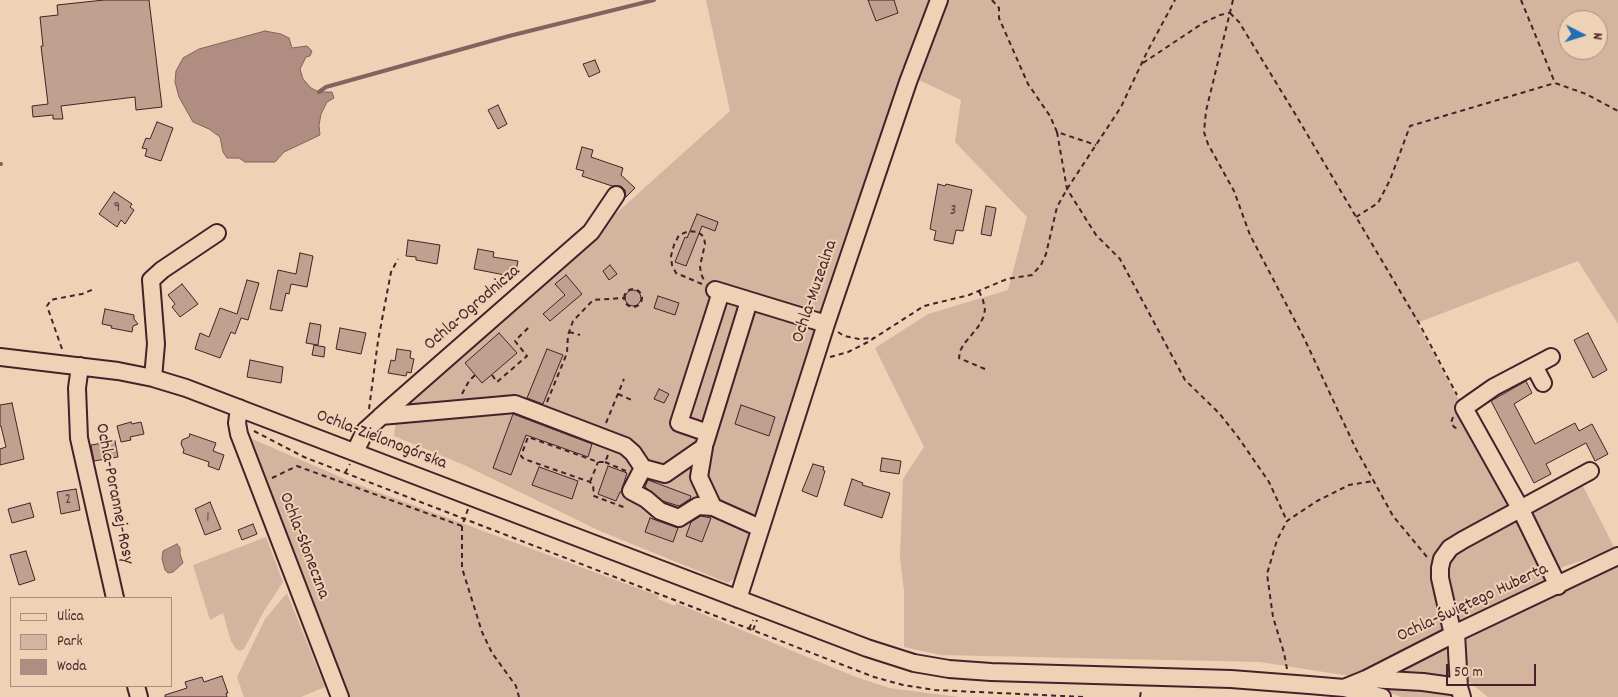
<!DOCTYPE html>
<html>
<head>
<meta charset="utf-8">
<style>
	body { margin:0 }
	#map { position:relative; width:1618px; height:697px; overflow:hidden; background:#eed2b5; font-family:Dekko,sans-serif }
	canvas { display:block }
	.legend { position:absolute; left:10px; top:597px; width:162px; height:90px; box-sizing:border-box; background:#eed2b5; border:1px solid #ac8a7e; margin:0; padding:6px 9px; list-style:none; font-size:15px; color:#4a1f2b }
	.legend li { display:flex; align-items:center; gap:10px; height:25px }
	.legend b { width:25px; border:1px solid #ac8a7e }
	.north { position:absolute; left:1558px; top:10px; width:50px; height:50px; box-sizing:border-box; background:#eed2b5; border:1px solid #ac8a7e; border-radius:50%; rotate:95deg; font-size:14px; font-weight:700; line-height:20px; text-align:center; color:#4a1f2b }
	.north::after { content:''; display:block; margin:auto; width:18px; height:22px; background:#1f6fb2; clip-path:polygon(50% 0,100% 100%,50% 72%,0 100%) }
	.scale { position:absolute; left:1446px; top:664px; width:90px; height:22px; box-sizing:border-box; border:2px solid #4a1f2b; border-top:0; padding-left:6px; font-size:15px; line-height:18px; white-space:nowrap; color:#4a1f2b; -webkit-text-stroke:4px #eed2b5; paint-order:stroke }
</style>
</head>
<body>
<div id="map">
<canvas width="1618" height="697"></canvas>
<ul class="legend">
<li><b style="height:6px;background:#eed2b5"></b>Ulica</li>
<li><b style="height:14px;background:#d3b49f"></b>Park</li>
<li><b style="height:14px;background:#b08d81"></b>Woda</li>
</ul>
<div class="north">N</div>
<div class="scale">50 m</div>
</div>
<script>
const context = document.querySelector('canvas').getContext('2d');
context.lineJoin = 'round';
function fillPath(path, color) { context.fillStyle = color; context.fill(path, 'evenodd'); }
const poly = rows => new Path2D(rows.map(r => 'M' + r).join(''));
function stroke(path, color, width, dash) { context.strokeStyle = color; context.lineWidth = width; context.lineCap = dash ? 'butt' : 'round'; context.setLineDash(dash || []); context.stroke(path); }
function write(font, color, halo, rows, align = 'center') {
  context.font = font + ' Dekko,sans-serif'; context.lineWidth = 4; context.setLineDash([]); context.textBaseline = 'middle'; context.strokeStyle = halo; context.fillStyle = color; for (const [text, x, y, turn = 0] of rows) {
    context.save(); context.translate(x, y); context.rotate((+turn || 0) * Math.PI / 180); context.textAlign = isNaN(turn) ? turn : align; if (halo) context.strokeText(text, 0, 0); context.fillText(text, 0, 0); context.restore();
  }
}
fillPath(poly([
	[706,0,1618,0,1618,324,1578,261,1417,323,1552,572,1550,579,1356,677,1260,662,941,655,904,647,904,591,900,557,903,479,924,447,875,348,928,314,1008,290,1027,217,955,142,961,100,915,78,861,206,853,216,855,223,798,385,734,579,728,583,600,531,464,465,394,436,397,410,730,111],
	[1568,20,1598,20,1598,50,1568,50],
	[243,435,359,485,659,596,658,599,675,606,676,603,856,677,889,688,959,697,345,697],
	[1581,482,1615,549,1560,568,1532,516,1536,506],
	[266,537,283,582,264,611,244,649,240,651,236,649,231,641,223,613,210,620,193,565],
	[1618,559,1618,697,1488,697,1464,678,1463,646,1469,633],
	[287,593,325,687,301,697,244,697,237,677,265,619],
	[1448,642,1456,679,1391,675],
	[1391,683,1447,693,1453,697,1401,697,1388,692,1385,687]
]), '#d3b49f');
const water = poly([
	[265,31,281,34,289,38,292,48,307,46,312,51,310,56,306,57,300,69,303,79,311,88,319,92,332,92,334,98,327,102,321,114,319,125,320,135,284,152,275,162,245,162,239,158,227,158,223,152,220,137,209,129,193,122,179,97,175,82,176,71,183,58,199,49,265,31],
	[177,544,180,548,180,554,183,563,173,572,168,573,165,570,162,559,163,551,177,544]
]);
fillPath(water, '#b08d81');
stroke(water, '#87615f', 1);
stroke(poly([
	[319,92,326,87,509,36,654,0],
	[0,164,1,164]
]), '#87615f', 4);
const building = poly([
	[104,0,149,0,162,107,136,110,135,97,61,106,63,119,53,119,53,115,33,117,32,106,48,104,41,46,43,46,40,17,58,15,57,5,104,0],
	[868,0,894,0,898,13,876,21,868,0],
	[595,60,600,72,589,77,583,64,595,60],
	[498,105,507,124,498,129,488,110,498,105],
	[157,122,173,128,161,161,145,156,147,149,142,148,146,138,150,139,157,122],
	[582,147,593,150,591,157,623,168,621,175,635,188,626,197,625,190,621,186,612,186,582,176,584,171,576,169,582,147],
	[938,184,945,186,946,184,972,190,963,231,956,230,953,244,934,240,936,231,930,229,938,184],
	[114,192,132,204,130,207,134,210,125,224,121,220,117,227,99,214,114,192],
	[986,206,996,208,991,236,981,234,986,206],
	[697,214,718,222,715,231,702,226,686,266,675,262,685,237,687,238,697,214],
	[408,240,440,245,437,264,416,260,416,257,406,256,408,240],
	[478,249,494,252,493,257,518,261,515,277,474,269,478,249],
	[300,253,313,256,307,287,291,284,289,294,286,293,282,311,270,309,278,270,296,274,300,253],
	[610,265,617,274,609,280,603,271,610,265],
	[566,275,582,294,550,321,543,314,565,295,555,284,566,275],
	[247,280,259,283,248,320,241,318,235,334,231,332,220,358,195,349,200,333,209,337,220,308,237,314,247,280],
	[182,284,198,304,180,317,172,307,175,304,168,295,182,284],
	'625 298a8 8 0 1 1 16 0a8 8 0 1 1-16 0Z',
	[658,296,679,303,675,315,654,308,658,296],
	[105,309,134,315,134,319,138,324,133,326,132,332,111,328,112,326,102,324,105,309],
	[310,323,321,325,318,345,306,343,310,323],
	[340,328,366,333,361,354,336,349,340,328],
	[499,333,517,353,482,383,465,363,499,333],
	[1588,333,1607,370,1593,378,1574,340,1588,333],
	[314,345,325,347,324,357,312,355,314,345],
	[397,349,411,351,410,358,414,359,411,373,407,372,406,376,388,373,391,360,395,361,397,349],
	[547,349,563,355,543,404,527,398,547,349],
	[250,360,283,367,281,383,247,377,250,360],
	[1526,381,1532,393,1514,404,1535,444,1575,423,1579,431,1592,424,1608,454,1595,461,1586,443,1546,464,1551,474,1534,483,1491,401,1526,381],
	[659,389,669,394,664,403,654,399,659,389],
	[12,403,24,459,0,465,0,449,6,447,1,426,0,426,0,405,12,403],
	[741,405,775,417,769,436,735,424,741,405],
	[513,414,592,444,588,457,526,435,511,475,493,468,513,414],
	[131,422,132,424,141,422,144,434,130,437,131,440,121,442,117,426,131,422],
	[190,434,216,443,213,451,224,455,219,470,208,466,209,462,183,453,184,450,181,444,182,440,189,437,190,434],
	[115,441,118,457,94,461,91,445,115,441],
	[882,458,901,461,899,474,880,471,882,458],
	[813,464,824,467,823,470,825,471,817,497,802,491,813,464],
	[608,466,627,473,621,492,620,492,616,501,598,494,608,466],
	[539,467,578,481,572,499,532,485,539,467],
	[852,479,863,483,862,485,890,493,882,518,844,505,852,479],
	[648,480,691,496,690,499,679,506,663,501,645,487,648,480],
	[76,489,80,510,61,514,57,492,76,489],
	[210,502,221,529,205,535,195,509,210,502],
	[30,503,34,517,12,523,8,509,30,503],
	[701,516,711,518,702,542,686,536,691,522,701,516],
	[650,518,678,528,673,542,645,532,650,518],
	[253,524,257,534,242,540,238,530,253,524],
	[26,551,35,580,19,585,10,555,26,551],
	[222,676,228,693,226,693,227,697,165,697,165,695,187,688,185,682,202,677,204,682,222,676]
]);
fillPath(building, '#c0a08e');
stroke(building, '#4a1f2b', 1);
const minor = poly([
	[715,290,826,324],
	[0,357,118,371,153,378,186,388,867,648,914,663,949,669,991,672,1231,679,1309,685,1344,688,1382,697],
	[1551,357,1494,387,1464,408,1520,508,1558,586],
	[80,366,77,388,79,438,115,598],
	[1534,366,1543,383],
	[153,378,156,344,151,280,162,270,217,233],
	[239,408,237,423,239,434,340,697],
	[381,416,515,404,625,446,633,453,643,468,665,474,704,447,699,477,713,507],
	[708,433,679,423,721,292],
	[705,443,749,301],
	[355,452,365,431,388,410,591,232,616,195],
	[643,468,631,491,646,499,660,511,679,518,698,506,713,507,760,528],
	[738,599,826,324,908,82,939,0],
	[1456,633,1459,687,1462,697],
	[1453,635,1440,578,1440,568,1442,559,1450,548,1463,540,1590,471],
	[1369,679,1423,682,1459,687],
	[136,686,139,697],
	[1344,688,1366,679,1456,633,1618,556]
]);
stroke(minor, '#4a1f2b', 20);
stroke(poly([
	[992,0,999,8,999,18,1028,84,1050,116,1057,132,1096,145],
	[1233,0,1206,111,1204,132,1208,144,1234,191,1250,235,1304,338,1356,449,1393,516,1427,557],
	[1521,0,1555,83,1586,94,1618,111],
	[1230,13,1239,22,1294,112,1420,325,1457,395],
	[1143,63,1203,23,1220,15,1229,13],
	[1057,132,1067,189,1096,235,1120,259,1185,380,1219,413,1238,437,1269,482,1287,521],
	[1356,217,1378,203,1390,180,1410,126,1555,83],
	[702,284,676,273,672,265,671,256,674,245,679,235,689,231,698,232,704,237,705,244,700,266,701,274,704,280],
	'624 298a9 9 0 1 1 18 0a9 9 0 1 1-18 0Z',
	[979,291,983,300,985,310,983,318,978,327,964,344,960,351,959,358,985,369],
	[569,332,580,335],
	[838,332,844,336,859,339,874,338],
	[62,349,47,306,51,300,55,299,82,294,94,289],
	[830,357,848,352,868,342,924,306,969,295,1007,279,1032,275,1041,265,1046,254,1057,207,1067,189,1121,107,1147,52,1175,0],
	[492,375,497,382,527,356,515,341,531,325],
	[462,394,469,381,475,375],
	[618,394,634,401],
	[547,402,567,353,568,335,573,321,593,300,623,298],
	[369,409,378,341,391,272,398,259],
	[1453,417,1451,423,1454,427,1460,430],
	[606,423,624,379],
	[254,431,304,457,874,677,903,685,935,690,1084,697],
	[608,455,605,462,598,462,528,437,521,456,524,459,590,482,593,485,594,496,626,508],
	[605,462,626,471],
	[345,473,350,464],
	[272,478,297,466,462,526],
	[590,482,598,462],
	[468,509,462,526,462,568,482,632,492,653,516,686,519,697],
	[749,629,753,620],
	[753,630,757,620],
	[1287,669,1284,653,1273,617,1267,574,1277,540,1287,521,1317,501,1349,485,1373,481],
	[1140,697,1141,691]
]), '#4a1f2b', 2, [5, 4]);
stroke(minor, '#eed2b5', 16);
write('15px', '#683f44', null, [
	["9",117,209],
	["3",953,212],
	["2",68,501],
	["1",208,519]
]);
write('18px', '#4a1f2b', '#eed2b5', [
	["Ochla-Muzealna",816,292,-71],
	["Ochla-Ogrodnicza",473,309,-41],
	["Ochla-Zielonogórska",381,441,21],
	["Ochla-Porannej-Rosy",113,494,79],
	["Ochla-Słoneczna",303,546,69],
	["Ochla-Świętego Huberta",1473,604,-25]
]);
</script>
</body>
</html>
